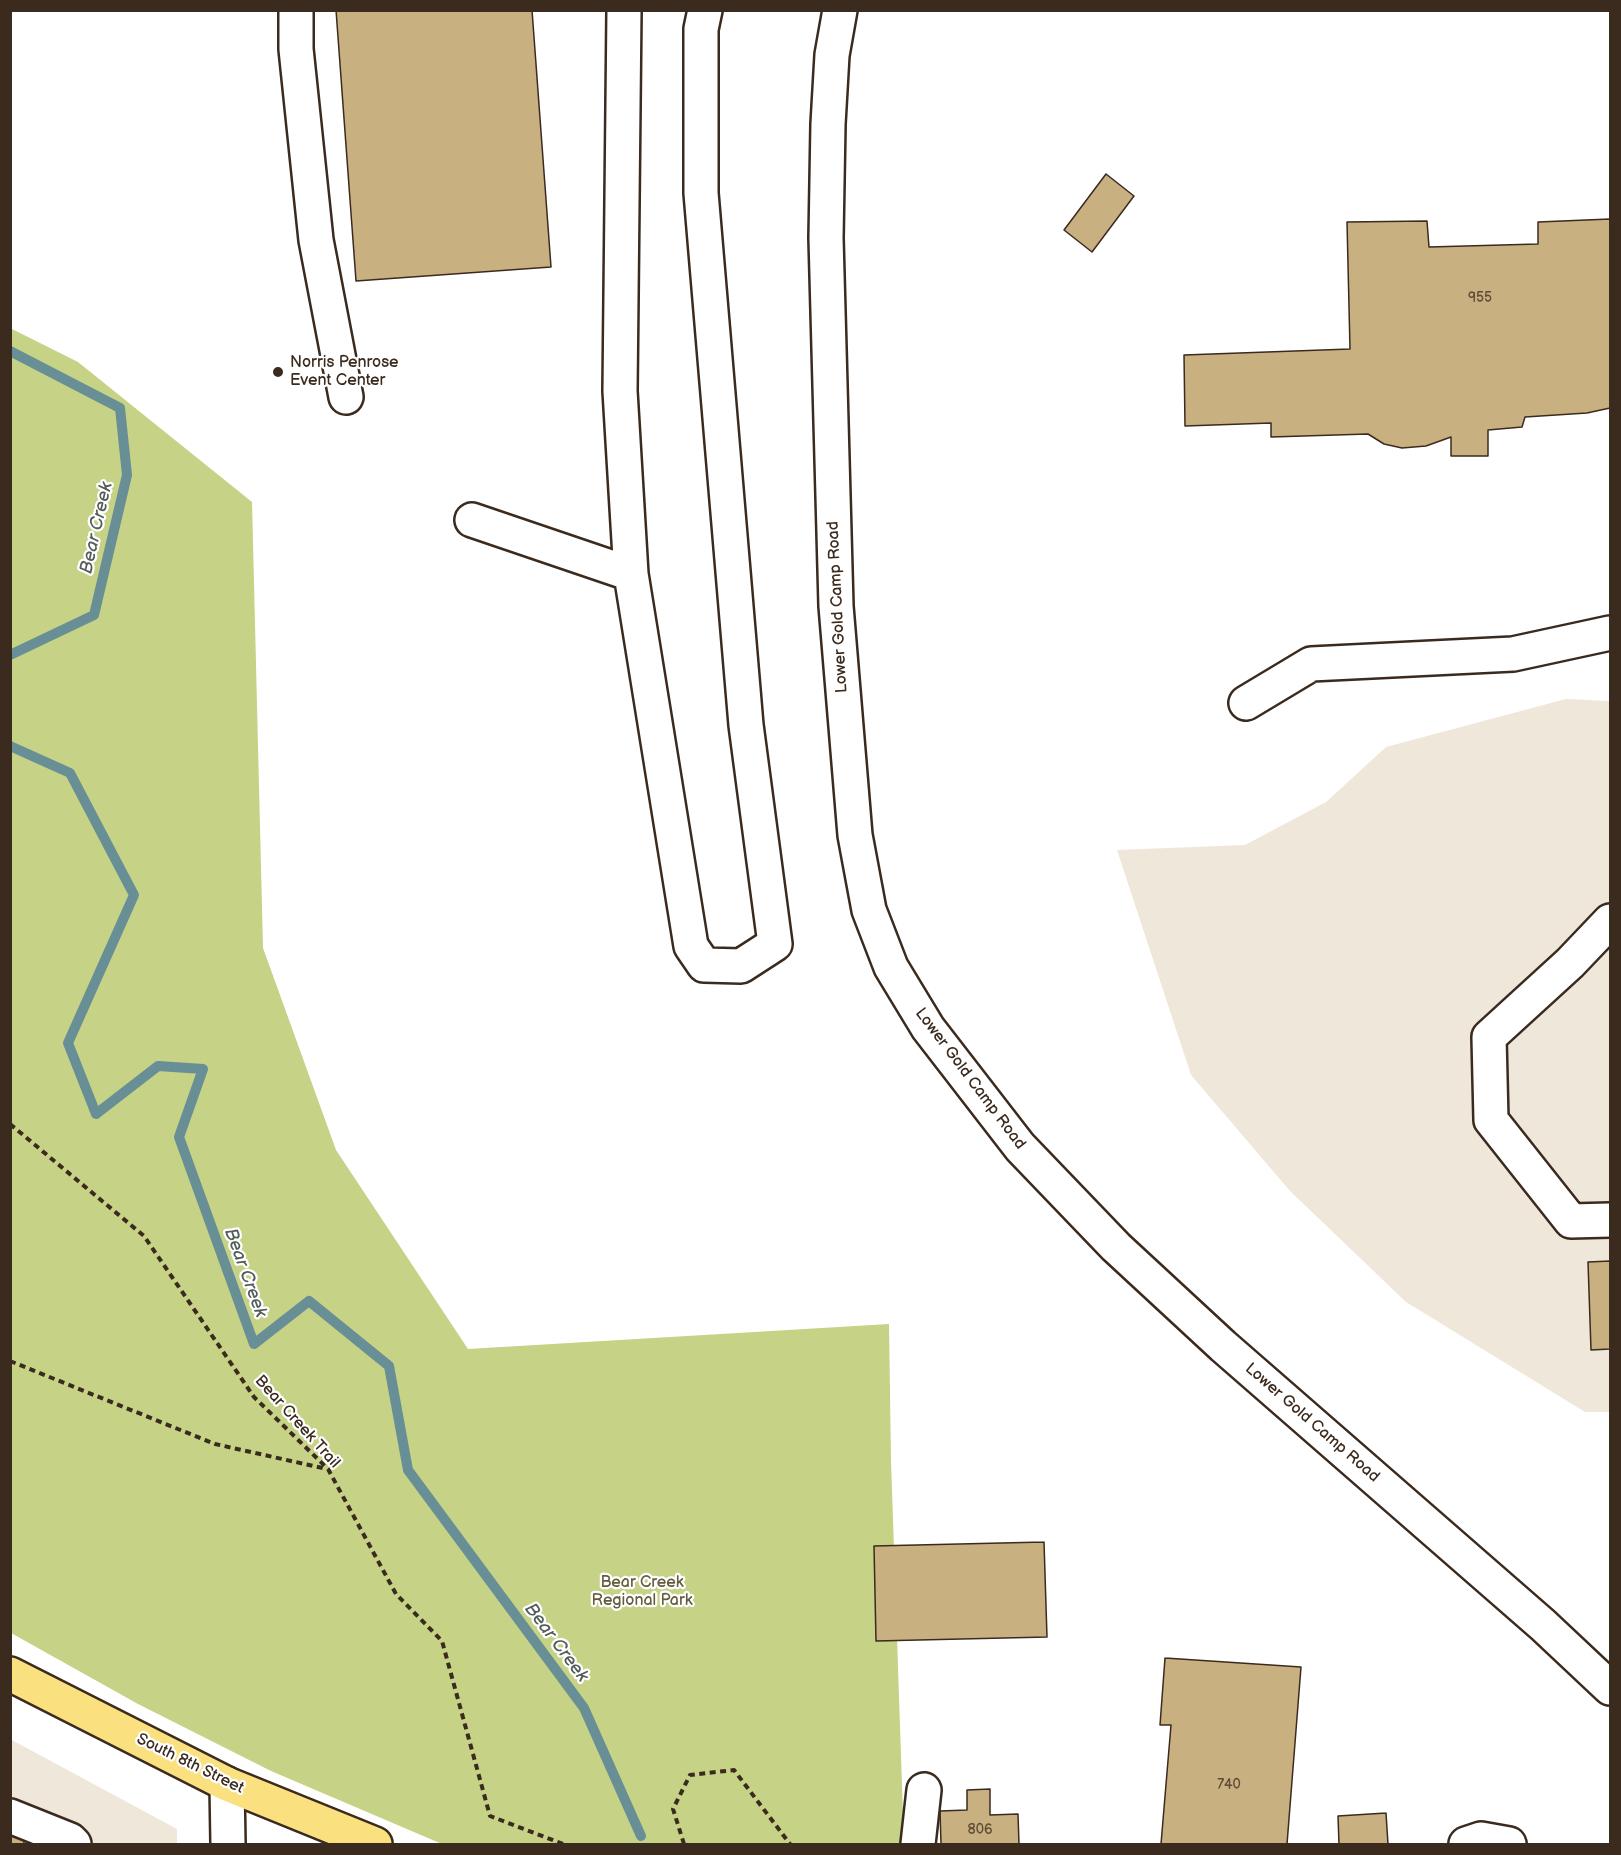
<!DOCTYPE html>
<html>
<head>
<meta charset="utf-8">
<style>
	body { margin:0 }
	#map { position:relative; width:1621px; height:1855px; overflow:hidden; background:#fff; font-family:"Balsamiq Sans",sans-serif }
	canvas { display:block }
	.frame { position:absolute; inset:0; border:12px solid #3b2a1e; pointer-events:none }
</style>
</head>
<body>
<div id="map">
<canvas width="1621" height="1855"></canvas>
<div class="frame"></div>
</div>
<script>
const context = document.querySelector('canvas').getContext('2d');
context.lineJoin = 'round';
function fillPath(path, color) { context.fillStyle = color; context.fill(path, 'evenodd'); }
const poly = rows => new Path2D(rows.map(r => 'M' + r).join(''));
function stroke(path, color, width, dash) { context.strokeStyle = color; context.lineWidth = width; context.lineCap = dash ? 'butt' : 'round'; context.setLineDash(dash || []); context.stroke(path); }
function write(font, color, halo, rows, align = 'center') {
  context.font = font + ' "Balsamiq Sans",sans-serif'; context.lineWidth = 4.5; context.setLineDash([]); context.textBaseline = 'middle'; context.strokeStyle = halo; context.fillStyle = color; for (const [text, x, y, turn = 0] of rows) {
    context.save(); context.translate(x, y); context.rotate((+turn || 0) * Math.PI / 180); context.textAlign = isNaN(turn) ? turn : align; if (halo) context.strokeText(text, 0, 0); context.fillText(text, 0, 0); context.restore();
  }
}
fillPath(poly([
	[1566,699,1610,701,1610,1412,1585,1412,1406,1302,1290,1191,1191,1075,1117,850,1245,845,1326,802,1386,747],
	[10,1739,177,1829,177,1844,11,1844]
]), '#efe7d9');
fillPath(poly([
	[10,328,78,362,252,502,263,948,336,1150,468,1349,889,1324,891,1461,904,1844,442,1844,271,1771,138,1704,11,1633]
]), '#c6d285');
stroke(poly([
	[10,351,120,408,127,475,94,615,10,655],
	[10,746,70,773,134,895,68,1043,96,1114,158,1066,203,1069,179,1137,254,1344,309,1301,389,1366,408,1470,584,1708,641,1836]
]), '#688e96', 10);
const building = poly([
	[336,10,532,10,551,267,356,281,336,10],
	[1106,174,1134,196,1092,252,1064,230,1106,174],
	[1610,219,1610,408,1587,413,1525,417,1522,427,1488,430,1488,456,1451,456,1451,437,1426,446,1402,448,1384,444,1368,434,1271,437,1271,423,1185,426,1184,355,1350,349,1347,222,1427,221,1429,247,1538,244,1538,222,1610,219],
	[1610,1261,1610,1349,1591,1350,1588,1262,1610,1261],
	[1044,1542,1047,1637,876,1641,874,1546,1044,1542],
	[1165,1658,1301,1667,1287,1844,1161,1844,1171,1725,1160,1725,1165,1658],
	[990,1789,990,1815,1018,1814,1019,1844,941,1844,940,1811,967,1810,967,1790,990,1789],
	[1386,1813,1388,1844,1339,1844,1338,1816,1386,1813],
	[10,1834,24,1834,24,1844,10,1844,10,1834]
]);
fillPath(building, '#c9b080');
stroke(building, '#3b2a1e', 1.5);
const minor = poly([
	[296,10,296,49,316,240,346,397],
	[624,10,620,391,631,574,691,946,704,965,741,966,775,944,746,725,701,193,701,29,705,10],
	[840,10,832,55,828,124,826,238,836,606,855,835,869,910,891,967,928,1028,1020,1147,1116,1247,1223,1346,1543,1625,1610,1688],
	[472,520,631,574],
	[1246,703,1311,664,1513,654,1610,633],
	[1610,921,1570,963,1489,1037,1491,1120,1571,1221,1610,1220],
	[227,1784,228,1844],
	[10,1816,70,1840,74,1844],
	[918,1844,924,1790],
	[1466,1844,1481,1839,1509,1844]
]);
const major = poly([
	[10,1674,227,1784,375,1844]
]);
stroke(minor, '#3b2a1e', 38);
stroke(major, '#3b2a1e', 38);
stroke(poly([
	[10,1124,144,1236,254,1397,328,1469,396,1594,442,1641,490,1816,563,1844],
	[10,1361,215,1444,327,1469],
	[684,1844,673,1809,690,1775,734,1770,790,1844]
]), '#3b2a1e', 4, [6, 4.5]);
stroke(minor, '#fff', 33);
stroke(major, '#fbe080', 33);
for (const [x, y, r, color] of [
	[278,372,6,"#3b2a1e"]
]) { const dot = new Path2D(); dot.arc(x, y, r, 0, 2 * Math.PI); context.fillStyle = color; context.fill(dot); stroke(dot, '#fff', 2); }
write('14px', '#5e4c36', null, [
	["955",1480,298],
	["740",1229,1785],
	["806",980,1830]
]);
write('16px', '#3b2a1e', '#fff', [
	["Norris Penrose",290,363],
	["Event Center",290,381]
], 'left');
write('16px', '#3b2a1e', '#fff', [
	["Lower Gold Camp Road",838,607,-93],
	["Lower Gold Camp Road",970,1079,53],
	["Bear Creek Trail",297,1422,48],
	["Lower Gold Camp Road",1312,1423,41],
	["South 8th Street",190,1764,26]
]);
write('16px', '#655c3d', '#fff', [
	["Bear Creek",642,1583],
	["Regional Park",642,1601]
]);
write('italic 18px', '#525c5a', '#fff', [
	["Bear Creek",97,528,-77],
	["Bear Creek",245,1273,70],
	["Bear Creek",556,1643,53]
]);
</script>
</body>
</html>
